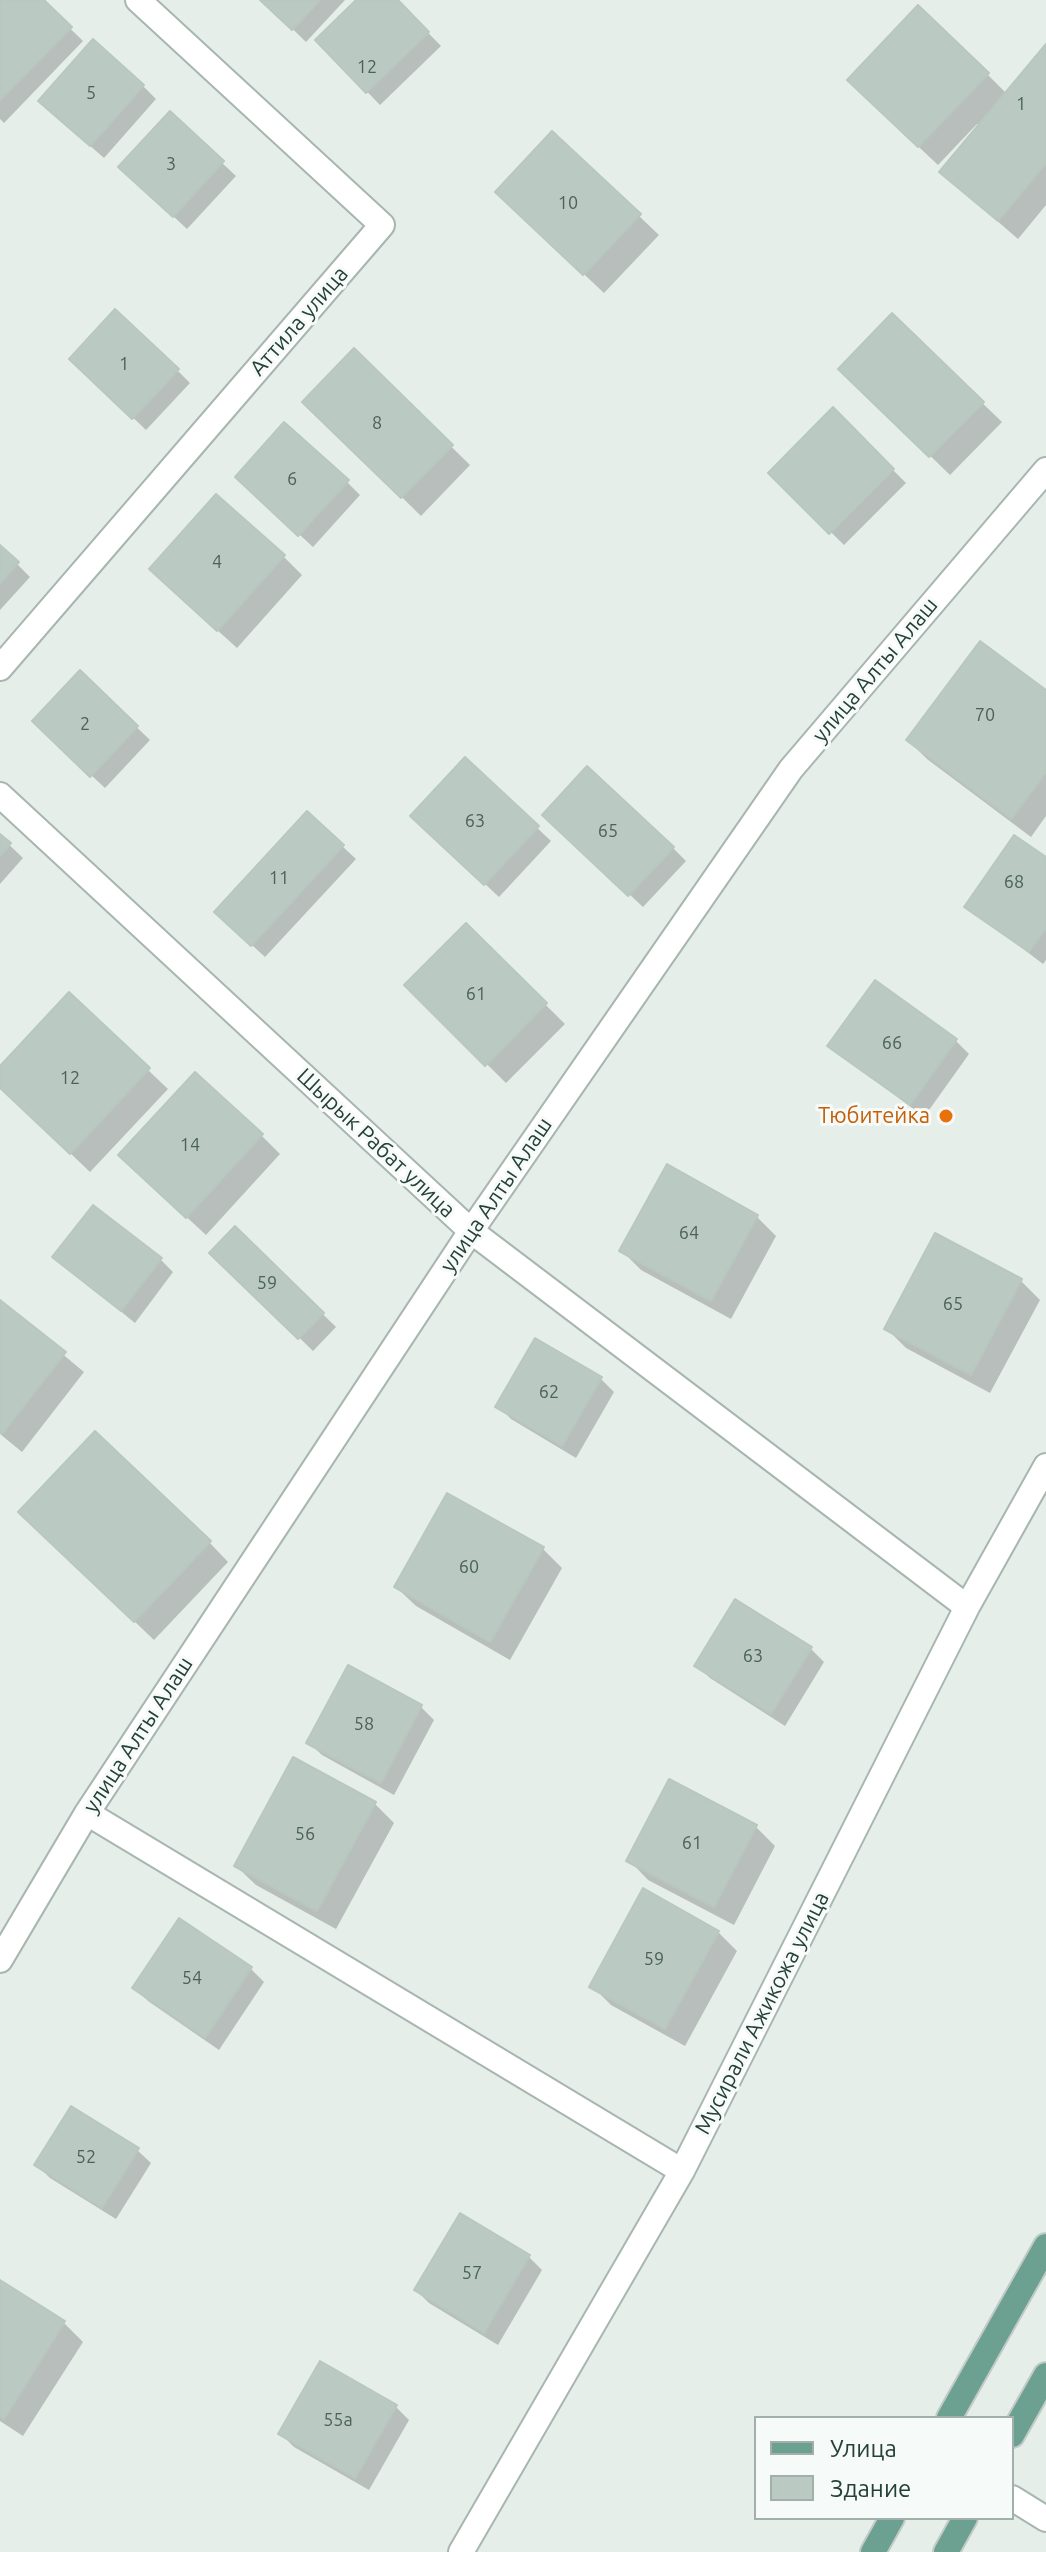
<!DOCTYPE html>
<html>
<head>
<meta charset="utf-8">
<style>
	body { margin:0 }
	#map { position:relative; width:1046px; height:2552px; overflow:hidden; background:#e6eeea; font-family:Ubuntu,sans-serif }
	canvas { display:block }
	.legend { position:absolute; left:754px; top:2416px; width:260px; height:104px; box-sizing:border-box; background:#f6faf8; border:2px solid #a2b0ab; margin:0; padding:10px 14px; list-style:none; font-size:24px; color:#254037 }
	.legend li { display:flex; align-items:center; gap:16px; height:40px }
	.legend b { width:40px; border:2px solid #a2b0ab }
</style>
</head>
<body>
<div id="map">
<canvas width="1046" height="2552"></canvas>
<ul class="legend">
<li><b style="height:10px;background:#6ca192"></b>Улица</li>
<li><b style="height:22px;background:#bbc9c3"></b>Здание</li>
</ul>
</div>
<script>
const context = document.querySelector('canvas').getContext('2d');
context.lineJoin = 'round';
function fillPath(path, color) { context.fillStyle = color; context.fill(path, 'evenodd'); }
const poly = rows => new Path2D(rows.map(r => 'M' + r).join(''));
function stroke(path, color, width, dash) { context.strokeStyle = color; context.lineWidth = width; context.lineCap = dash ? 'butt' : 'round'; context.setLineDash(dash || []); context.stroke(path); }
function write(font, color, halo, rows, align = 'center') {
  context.font = font + ' Ubuntu,sans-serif'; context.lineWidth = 6; context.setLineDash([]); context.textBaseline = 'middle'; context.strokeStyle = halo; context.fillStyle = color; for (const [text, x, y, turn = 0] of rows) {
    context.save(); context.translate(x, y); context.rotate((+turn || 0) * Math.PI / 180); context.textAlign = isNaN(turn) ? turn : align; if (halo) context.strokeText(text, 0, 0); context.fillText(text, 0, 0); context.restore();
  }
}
fillPath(poly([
	[0,0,41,0,83,41,4,123,0,119],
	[263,0,345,0,306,42],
	[359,0,396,0,441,46,380,105,318,41],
	[1046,47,1046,205,1018,239,941,172,980,126,977,124,938,165,868,99,987,74,1007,94],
	[143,86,156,99,104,158,54,114],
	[170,114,236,176,187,229,134,180],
	[517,211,639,216,659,235,604,293],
	[892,316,1002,422,950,475,841,369],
	[354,351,470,465,421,516,305,402],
	[71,358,177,370,190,383,146,430],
	[833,410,906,483,844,545,771,473],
	[347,482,360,495,313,547,251,490],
	[0,547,30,577,0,610],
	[283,556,302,575,237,648,171,588],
	[80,673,150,740,105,788,47,734],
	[1046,693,1046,816,1031,837,927,759,908,740],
	[465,760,551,841,499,897,426,829],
	[558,828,673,848,686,861,643,907],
	[0,836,23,858,0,884],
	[342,846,356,859,265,957,230,925],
	[1046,860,1046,960,1043,964,967,906],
	[466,926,565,1024,506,1083,407,985],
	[69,995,168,1089,90,1172,0,1086,0,1069],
	[956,1041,969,1054,924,1117,830,1046],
	[261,1135,280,1154,206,1235,140,1174],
	[668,1167,757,1217,776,1236,731,1319,641,1270,622,1251],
	[235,1229,336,1327,313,1351,212,1253],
	[54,1257,160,1259,173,1272,135,1323],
	[1021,1281,1040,1300,990,1393,906,1348,887,1329],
	[0,1302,84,1372,22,1452,0,1434],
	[536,1341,601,1379,614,1392,576,1458,511,1419,498,1406],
	[40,1531,209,1542,228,1562,154,1640],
	[543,1549,562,1568,510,1660,416,1606,396,1587],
	[811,1649,824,1662,785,1726,710,1678,697,1665],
	[349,1667,421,1707,434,1720,394,1795,322,1755,308,1742],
	[670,1782,756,1827,775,1846,734,1925,648,1880,629,1860],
	[375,1804,394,1823,336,1929,256,1885,236,1866],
	[179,1921,251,1969,264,1982,219,2050,148,2001,135,1988],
	[718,1932,737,1951,685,2046,611,2005,592,1986],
	[137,2150,151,2163,116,2219,50,2178,37,2165],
	[529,2257,542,2270,498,2345,429,2303,416,2290],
	[0,2282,64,2323,83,2342,23,2436,0,2421],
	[396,2407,409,2420,369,2490,294,2447,281,2434]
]), '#0003');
const building = poly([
	[0,0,44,0,72,27,0,100,0,0],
	[260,0,320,0,292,30,260,0],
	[356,0,398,0,429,32,366,93,315,40,356,0],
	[918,5,989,73,918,147,847,80,918,5],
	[93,39,144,85,90,146,38,101,93,39],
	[1046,44,1046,163,998,221,939,172,1046,44],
	[170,111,224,161,173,217,118,167,170,111],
	[552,131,641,214,583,275,495,192,552,131],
	[115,309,179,369,132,419,69,359,115,309],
	[892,313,984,402,929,457,838,369,892,313],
	[354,348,453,445,401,498,302,402,354,348],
	[833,407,894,469,829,534,768,473,833,407],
	[284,422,349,480,298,536,235,477,284,422],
	[216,494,285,555,217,631,149,569,216,494],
	[0,545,19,562,0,583,0,545],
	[980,641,1046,690,1046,772,1011,819,906,740,980,641],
	[80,670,138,726,90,777,32,721,80,670],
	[465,757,539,826,484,885,410,816,465,757],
	[587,766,674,847,628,896,542,815,587,766],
	[307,811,344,845,251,946,214,912,307,811],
	[0,834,11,843,0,856,0,834],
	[1014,835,1046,857,1046,928,1029,952,964,907,1014,835],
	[466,923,547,1003,485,1066,404,985,466,923],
	[875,980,957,1039,910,1105,827,1046,875,980],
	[69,992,150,1068,70,1154,0,1088,0,1066,69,992],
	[195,1072,263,1134,186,1218,118,1155,195,1072],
	[667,1164,758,1215,711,1301,619,1251,667,1164],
	[93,1205,162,1258,121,1311,52,1257,93,1205],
	[235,1226,324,1313,298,1339,209,1253,235,1226],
	[935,1233,1022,1279,971,1375,884,1329,935,1233],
	[0,1300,66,1352,2,1434,0,1432,0,1300],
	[535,1338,602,1377,562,1446,495,1407,535,1338],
	[95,1431,211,1541,134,1622,18,1512,95,1431],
	[447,1493,544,1547,490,1642,394,1587,447,1493],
	[735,1599,812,1647,771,1714,694,1666,735,1599],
	[348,1665,422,1705,381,1783,306,1743,348,1665],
	[293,1757,376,1802,317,1911,234,1866,293,1757],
	[669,1779,757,1825,714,1907,626,1861,669,1779],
	[643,1888,719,1931,665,2029,589,1987,643,1888],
	[179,1918,252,1967,205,2038,132,1988,179,1918],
	[71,2106,139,2148,102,2208,34,2165,71,2106],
	[460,2213,530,2255,484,2333,414,2290,460,2213],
	[0,2280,65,2321,4,2419,0,2416,0,2280],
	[320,2361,397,2405,355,2478,278,2434,320,2361]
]);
fillPath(building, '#bbc9c3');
stroke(building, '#b8c7c0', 2);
const minor = poly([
	[0,668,382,225,138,0],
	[0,795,471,1231,967,1607],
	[87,1813,682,2171],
	[0,1960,87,1813,471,1231,791,769,1046,470],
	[1012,2498,1046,2519],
	[461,2552,682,2171,967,1607,1046,1466]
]);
const major = poly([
	[949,2418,1046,2246],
	[1012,2435,1046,2375],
	[873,2552,892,2518],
	[946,2552,965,2518]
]);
stroke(minor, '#a8b6b1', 28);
stroke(major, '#c2cac7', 28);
stroke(minor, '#fff', 24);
stroke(major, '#6ca192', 24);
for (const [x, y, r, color] of [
	[946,1116,8,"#e8710a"]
]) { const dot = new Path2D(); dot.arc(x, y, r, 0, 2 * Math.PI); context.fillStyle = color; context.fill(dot); stroke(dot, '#f6faf8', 3); }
write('18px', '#4a625a', null, [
	["12",367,67],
	["5",91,93],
	["1",1021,104],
	["3",171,164],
	["10",568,203],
	["1",124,364],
	["8",377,423],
	["6",292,479],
	["4",217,562],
	["70",985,715],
	["2",85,724],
	["63",475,821],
	["65",608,831],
	["11",279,878],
	["68",1014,882],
	["61",476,994],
	["66",892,1043],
	["12",70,1078],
	["14",190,1145],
	["64",689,1233],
	["59",267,1283],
	["65",953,1304],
	["62",549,1392],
	["60",469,1567],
	["63",753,1656],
	["58",364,1724],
	["56",305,1834],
	["61",692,1843],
	["59",654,1959],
	["54",192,1978],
	["52",86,2157],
	["57",472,2273],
	["55а",338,2420]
]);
write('22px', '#254037', '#f6faf8', [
	["Аттила улица",299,321,-49],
	["улица Алты Алаш",875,670,-50],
	["Шырык Рабат улица",376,1143,43],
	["улица Алты Алаш",496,1195,-56],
	["улица Алты Алаш",138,1735,-57],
	["Мусирали Ажикожа улица",762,2013,-63]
]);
write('22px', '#c56008', '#f6faf8', [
	["Тюбитейка",930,1116]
], 'right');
</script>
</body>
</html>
